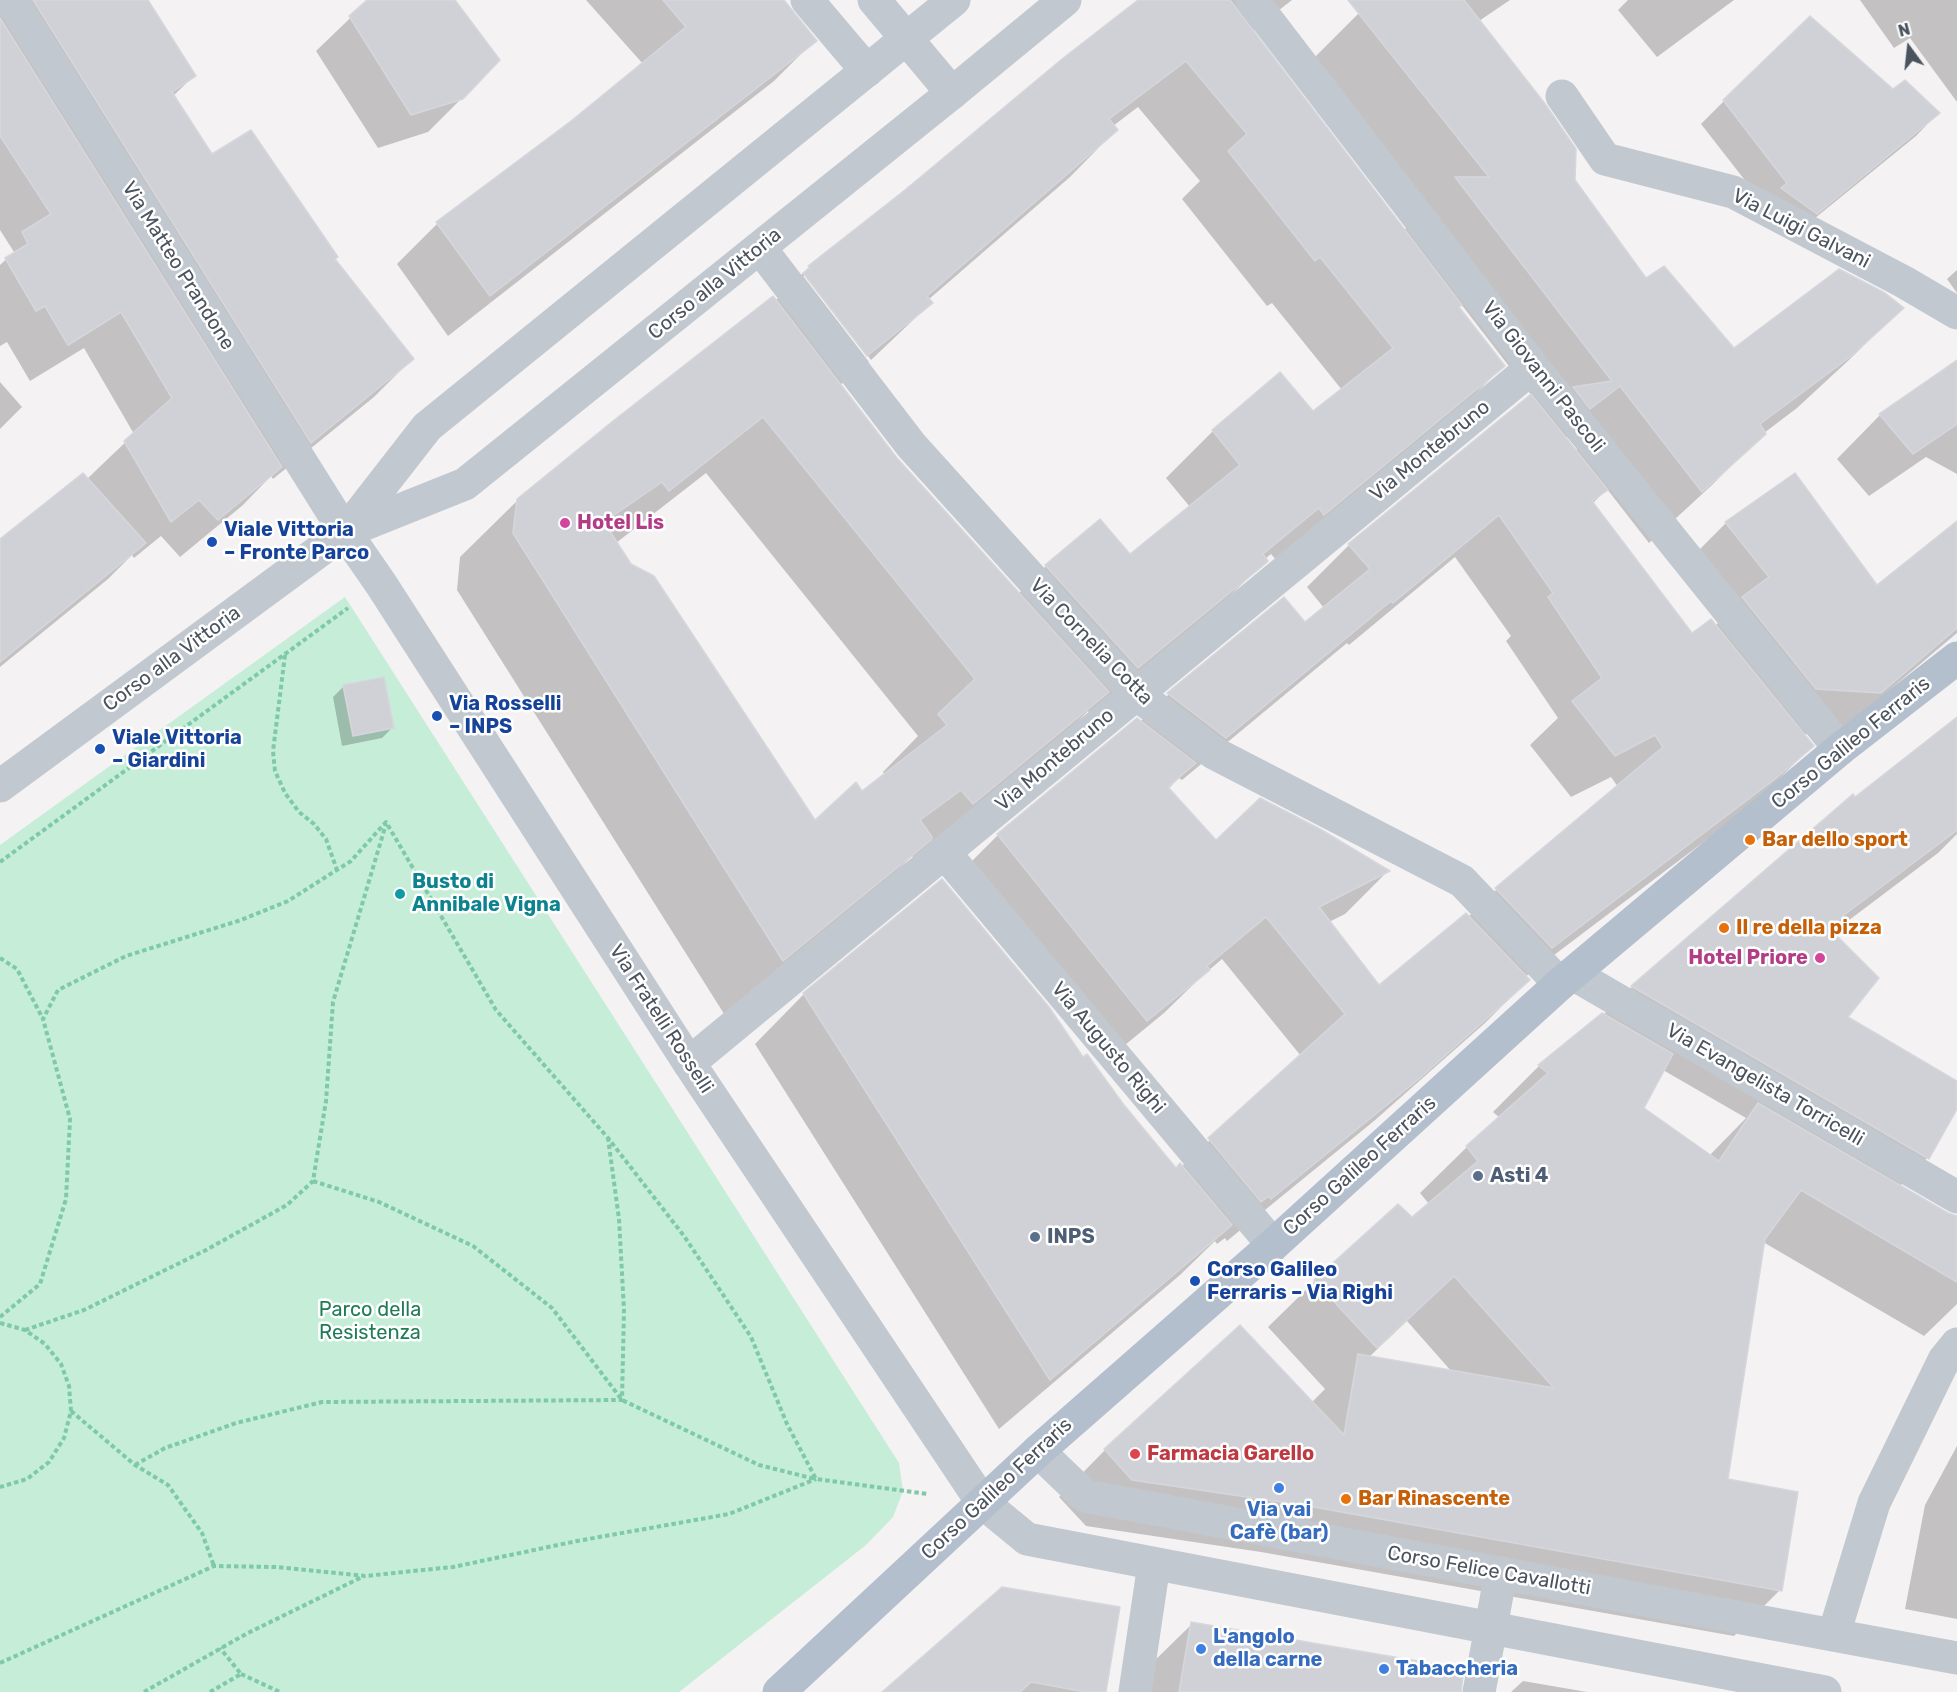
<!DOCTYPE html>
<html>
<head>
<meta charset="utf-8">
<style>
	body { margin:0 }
	#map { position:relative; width:1957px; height:1692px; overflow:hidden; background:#f4f2f2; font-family:Rubik,sans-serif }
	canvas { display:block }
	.north { position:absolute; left:1879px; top:18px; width:60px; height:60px; -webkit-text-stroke:4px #fff; paint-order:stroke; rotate:345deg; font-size:16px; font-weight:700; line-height:24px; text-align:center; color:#4b535e }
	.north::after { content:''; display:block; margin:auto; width:21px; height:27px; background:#4b535e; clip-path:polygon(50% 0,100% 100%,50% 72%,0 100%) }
</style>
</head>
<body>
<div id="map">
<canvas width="1957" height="1692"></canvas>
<div class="north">N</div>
</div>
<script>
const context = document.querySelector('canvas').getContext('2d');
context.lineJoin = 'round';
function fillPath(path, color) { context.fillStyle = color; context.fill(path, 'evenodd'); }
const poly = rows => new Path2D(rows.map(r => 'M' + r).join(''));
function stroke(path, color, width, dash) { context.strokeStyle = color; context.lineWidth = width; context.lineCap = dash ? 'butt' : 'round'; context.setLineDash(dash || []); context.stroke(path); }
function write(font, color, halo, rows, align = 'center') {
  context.font = font + ' Rubik,sans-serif'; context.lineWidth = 5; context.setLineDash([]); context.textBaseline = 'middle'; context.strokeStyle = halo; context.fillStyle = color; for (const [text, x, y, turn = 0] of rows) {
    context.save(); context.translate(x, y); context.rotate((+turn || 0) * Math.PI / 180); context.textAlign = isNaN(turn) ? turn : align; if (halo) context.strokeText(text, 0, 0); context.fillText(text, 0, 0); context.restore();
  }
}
fillPath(poly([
	[345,597,899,1463,903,1491,893,1517,866,1545,679,1692,0,1692,0,845]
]), '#c5edd8');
fillPath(poly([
	[0,0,147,0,194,76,173,96,211,156,333,259,412,359,374,397,273,479,271,476,243,505,180,557,161,536,134,558,132,555,108,579,0,667,0,541,87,479,134,434,84,348,30,381,7,342,0,346,0,265,14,252,0,230],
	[369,0,453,0,462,98,428,132,378,148,316,51],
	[586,0,782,0,815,40,774,81,448,336,397,264,437,224,572,122,643,64],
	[1140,0,1292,0,1251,32,1403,231,1423,212,1307,65,1359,13,1377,0,1510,0,1479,21,1574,180,1645,280,1734,350,1902,308,1850,359,1797,408,1764,433,1712,485,1649,543,1607,489,1592,504,1692,635,1715,626,1724,617,1683,566,1726,523,1877,587,1957,522,1957,633,1836,735,1802,734,1812,746,1769,789,1730,822,1525,977,1528,980,1485,1023,1374,1121,1227,1241,1225,1238,1217,1244,1215,1241,1180,1275,999,1429,755,1044,804,994,1083,1059,1176,1170,1181,1167,1301,1056,1222,959,1201,977,1164,1013,1103,1063,955,878,998,835,1140,722,1168,695,1284,599,1305,624,1324,608,1307,587,1349,545,1532,396,1461,304,1457,307,1503,366,1456,413,1277,561,1271,554,1265,559,1266,560,1216,610,1090,714,1088,711,1050,749,916,860,912,856,872,896,726,1017,457,590,460,557,518,500,775,301,809,267],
	[1138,107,1200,181,1182,199,1267,306,1272,303,1342,390,1313,413,1213,431,1166,478,1190,507,1130,556,1100,521,1046,566,1018,594,896,459,840,385,869,362,803,276,807,276,871,360,931,303,928,300,1070,177,1116,130,1113,126],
	[1567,437,1577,449,1574,451,1564,438],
	[706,473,918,736,883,772,885,775,862,793,815,822,616,543],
	[1455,557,1511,636,1506,641,1558,718,1530,745,1571,797,1611,777,1618,787,1496,890,1468,917,1379,988,1329,922,1345,914,1388,871,1216,842,1168,789,1179,778,1182,780,1347,643,1349,645],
	[1628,0,1734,0,1657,57,1618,10],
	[1860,0,1957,0,1957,102,1910,38,1894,48],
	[1893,91,1938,113,1916,136,1793,236,1765,206,1701,124,1724,101],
	[1957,270,1957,293,1947,279],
	[1957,362,1957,474,1926,457,1869,496,1837,459,1880,415],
	[0,382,22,407,0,429],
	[344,686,393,727,382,738,342,746,333,697],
	[1957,719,1957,834,1938,853,1832,933,1846,1017,1957,1083,1957,1106,1927,1158,1899,1187,1947,1215,1957,1217,1957,1304,1924,1336,1763,1242,1726,1481,1780,1590,1734,1636,1261,1552,1086,1526,1059,1497,1105,1450,1240,1327,1311,1403,1325,1389,1268,1327,1315,1281,1412,1219,1429,1204,1420,1193,1467,1147,1500,1118,1493,1112,1539,1066,1603,1015,1632,987,1853,796,1855,799],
	[1663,1070,1746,1118,1709,1156,1642,1108],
	[1407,1321,1452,1372,1369,1357],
	[1957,1446,1957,1619,1905,1609,1925,1505],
	[1002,1589,1105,1692,884,1692],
	[1192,1624,1439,1692,1144,1692,1148,1667],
	[1523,1681,1587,1692,1511,1692]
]), '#0003');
const building = poly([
	[33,0,148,0,196,76,172,92,212,154,251,130,338,257,335,259,414,359,311,443,33,0],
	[367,0,455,0,500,60,463,99,411,115,349,16,367,0],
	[663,0,784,0,817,41,490,296,436,222,571,121,686,27,663,0],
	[1138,0,1230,0,1462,305,1459,307,1505,366,1324,515,1319,508,1263,554,1268,561,1265,564,1138,668,1045,565,1100,519,1130,554,1240,465,1212,430,1280,372,1313,411,1393,348,1320,257,1315,261,1228,151,1247,134,1186,61,1109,119,1118,130,927,296,933,303,867,356,803,273,810,268,808,266,905,190,1062,59,1138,0],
	[1348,0,1464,0,1546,105,1576,149,1575,180,1646,278,1664,266,1734,348,1839,269,1885,293,1904,308,1850,357,1760,424,1766,434,1702,492,1620,386,1590,409,1573,387,1612,381,1455,177,1489,177,1348,0],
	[1810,16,1893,89,1905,80,1940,113,1817,214,1781,188,1787,183,1723,100,1810,16],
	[0,18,282,467,218,520,199,500,171,522,124,441,172,398,121,312,68,345,45,306,36,311,5,258,28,244,22,232,51,214,0,136,0,18],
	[773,296,897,458,1109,692,973,804,961,790,920,820,932,837,931,840,783,961,513,533,517,499,613,421,773,296],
	[763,417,975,679,938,714,947,725,862,791,856,782,815,820,654,576,631,564,604,522,662,482,669,491,763,417],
	[1957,360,1957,424,1913,454,1879,414,1957,360],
	[1531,394,1608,490,1592,501,1692,633,1711,619,1814,746,1775,779,1552,948,1495,888,1663,747,1655,735,1615,756,1572,701,1602,678,1548,597,1553,593,1499,515,1393,603,1391,601,1226,738,1167,693,1284,597,1305,622,1370,569,1348,544,1531,394],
	[83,473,146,543,0,662,0,539,83,473],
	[1795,473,1877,585,1957,521,1957,628,1881,693,1816,689,1742,597,1769,577,1725,522,1795,473],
	[384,677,394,728,353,736,343,685,384,677],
	[1957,717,1957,830,1828,927,1879,978,1848,1017,1957,1081,1957,1109,1929,1159,1631,986,1853,794,1855,797,1957,717],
	[1137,718,1196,763,1168,787,1216,840,1260,798,1320,829,1390,871,1319,907,1379,985,1466,913,1530,980,1420,1078,1271,1199,1269,1196,1261,1202,1208,1138,1345,1014,1266,917,1207,966,1210,970,1147,1021,997,834,1137,718],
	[942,879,1049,1007,1083,1057,1087,1054,1124,1105,1176,1168,1180,1163,1232,1225,1050,1380,803,993,942,879],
	[1602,1013,1673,1054,1644,1108,1719,1161,1758,1103,1948,1213,1957,1216,1957,1282,1801,1190,1765,1239,1728,1479,1798,1492,1782,1591,1308,1506,1132,1480,1104,1449,1240,1325,1344,1435,1358,1354,1554,1388,1454,1276,1377,1348,1314,1280,1398,1204,1412,1217,1478,1161,1466,1146,1548,1073,1538,1065,1602,1013],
	[1002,1587,1120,1607,1106,1692,1086,1692,1031,1682,1020,1692,882,1692,1002,1587],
	[1191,1622,1464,1669,1461,1692,1179,1692,1191,1622]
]);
fillPath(building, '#cfd1d6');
stroke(building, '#d6d7dc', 1.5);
stroke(poly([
	[285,655,273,751,275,771,285,793,299,812,314,824,326,839,337,870],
	[0,862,348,608],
	[0,958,17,969,43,1019],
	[313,1181,379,1202,473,1246,552,1308,622,1400,759,1465,815,1479],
	[0,1317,40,1284,66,1199,70,1119,43,1019,58,990,126,956,241,920,288,901,351,861,386,822,496,1010,608,1138,684,1236,751,1337,787,1424,816,1479,928,1494],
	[0,1323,25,1330,45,1344,61,1364,69,1386,71,1411,64,1438,49,1462,27,1479,0,1487],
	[25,1330,84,1310,206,1250,287,1205,313,1181,326,1101,333,1002,386,824],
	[71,1411,135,1465,168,1485,202,1533,214,1566],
	[135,1465,165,1448,236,1423,322,1402,622,1400,624,1310,619,1219,608,1138],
	[0,1663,214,1566,276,1567,365,1576,453,1567,577,1541,729,1514,816,1479],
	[241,1674,280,1692],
	[144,1692,246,1634,364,1576],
	[210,1692,241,1674,220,1648]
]), '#7fc9ab', 4, [4.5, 3]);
stroke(poly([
	[11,0,345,532],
	[807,0,867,71],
	[874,0,952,93],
	[1252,0,1533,367,1840,749],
	[1562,96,1605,159,1733,192,1904,282,1957,313],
	[760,248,911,445,1135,693,1214,753,1462,881,1560,984],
	[944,852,1273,1245],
	[1573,974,1957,1197],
	[689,1063,1533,367],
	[1834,1634,1874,1503,1944,1360,1957,1344],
	[1135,1692,1154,1564],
	[1479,1692,1501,1573]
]), '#c1c8cf', 33);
stroke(poly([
	[346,531,427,427,954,0],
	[345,532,381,584,689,1063,982,1502,1027,1539,1825,1692],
	[0,786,345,532,465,484,952,93,1065,0],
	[1038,1451,1085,1496,1957,1658]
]), '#c1c8cf', 33);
stroke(poly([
	[779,1692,1038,1451,1273,1245,1560,984,1840,749,1957,658]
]), '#b4bfce', 33);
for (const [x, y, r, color] of [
	[565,523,6,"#d1479c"],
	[212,542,6,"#1a4fb4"],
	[437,716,6,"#1a4fb4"],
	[100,749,6,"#1a4fb4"],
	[1750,840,6,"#e8710a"],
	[400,894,6,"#0f9aa8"],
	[1724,928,6,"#e8710a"],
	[1820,958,6,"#d1479c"],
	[1478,1176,6,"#5c6f8a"],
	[1035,1237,6,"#5c6f8a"],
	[1195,1281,6,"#1a4fb4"],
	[1135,1454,6,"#e0444e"],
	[1279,1488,6,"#3f7fe0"],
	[1346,1499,6,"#e8710a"],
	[1201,1649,6,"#3f7fe0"],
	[1384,1669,6,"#3f7fe0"]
]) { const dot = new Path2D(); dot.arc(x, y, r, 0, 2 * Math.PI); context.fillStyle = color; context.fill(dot); stroke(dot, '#fff', 2); }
write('20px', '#4b535e', '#fff', [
	["Via Luigi Galvani",1801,229,27],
	["Via Matteo Prandone",178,266,58],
	["Corso alla Vittoria",715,284,-39],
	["Via Giovanni Pascoli",1543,377,52],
	["Via Montebruno",1430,451,-39],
	["Via Cornelia Cotta",1091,642,46],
	["Corso alla Vittoria",172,659,-36],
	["Corso Galileo Ferraris",1851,743,-39],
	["Via Montebruno",1055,760,-40],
	["Via Fratelli Rosselli",661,1019,57],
	["Via Augusto Righi",1108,1048,50],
	["Via Evangelista Torricelli",1765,1085,30],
	["Corso Galileo Ferraris",1360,1166,-42],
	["Corso Galileo Ferraris",997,1489,-43],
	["Corso Felice Cavallotti",1489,1571,10]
]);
write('bold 20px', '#b23c85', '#fff', [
	["Hotel Lis",577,523],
	["Hotel Priore",1808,958,"right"]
], 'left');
write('bold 20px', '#164399', '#fff', [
	["Viale Vittoria",224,530],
	["– Fronte Parco",224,553],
	["Via Rosselli",449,704],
	["– INPS",449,727],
	["Viale Vittoria",112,738],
	["– Giardini",112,761],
	["Corso Galileo",1207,1270],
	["Ferraris – Via Righi",1207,1293]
], 'left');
write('bold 20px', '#c56008', '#fff', [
	["Bar dello sport",1762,840],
	["Il re della pizza",1736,928],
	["Bar Rinascente",1358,1499]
], 'left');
write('bold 20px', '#0d838f', '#fff', [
	["Busto di",412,882],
	["Annibale Vigna",412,905]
], 'left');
write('bold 20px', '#4e5e75', '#fff', [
	["Asti 4",1490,1176],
	["INPS",1047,1237]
], 'left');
write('20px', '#1f7c56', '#fff', [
	["Parco della",370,1310],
	["Resistenza",370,1333]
]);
write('bold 20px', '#be3a42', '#fff', [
	["Farmacia Garello",1147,1454]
], 'left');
write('bold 20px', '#366cbe', '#fff', [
	["Via vai",1279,1510,"center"],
	["Cafè (bar)",1279,1533,"center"],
	["L'angolo",1213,1637],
	["della carne",1213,1660],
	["Tabaccheria",1396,1669]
], 'left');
</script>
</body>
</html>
